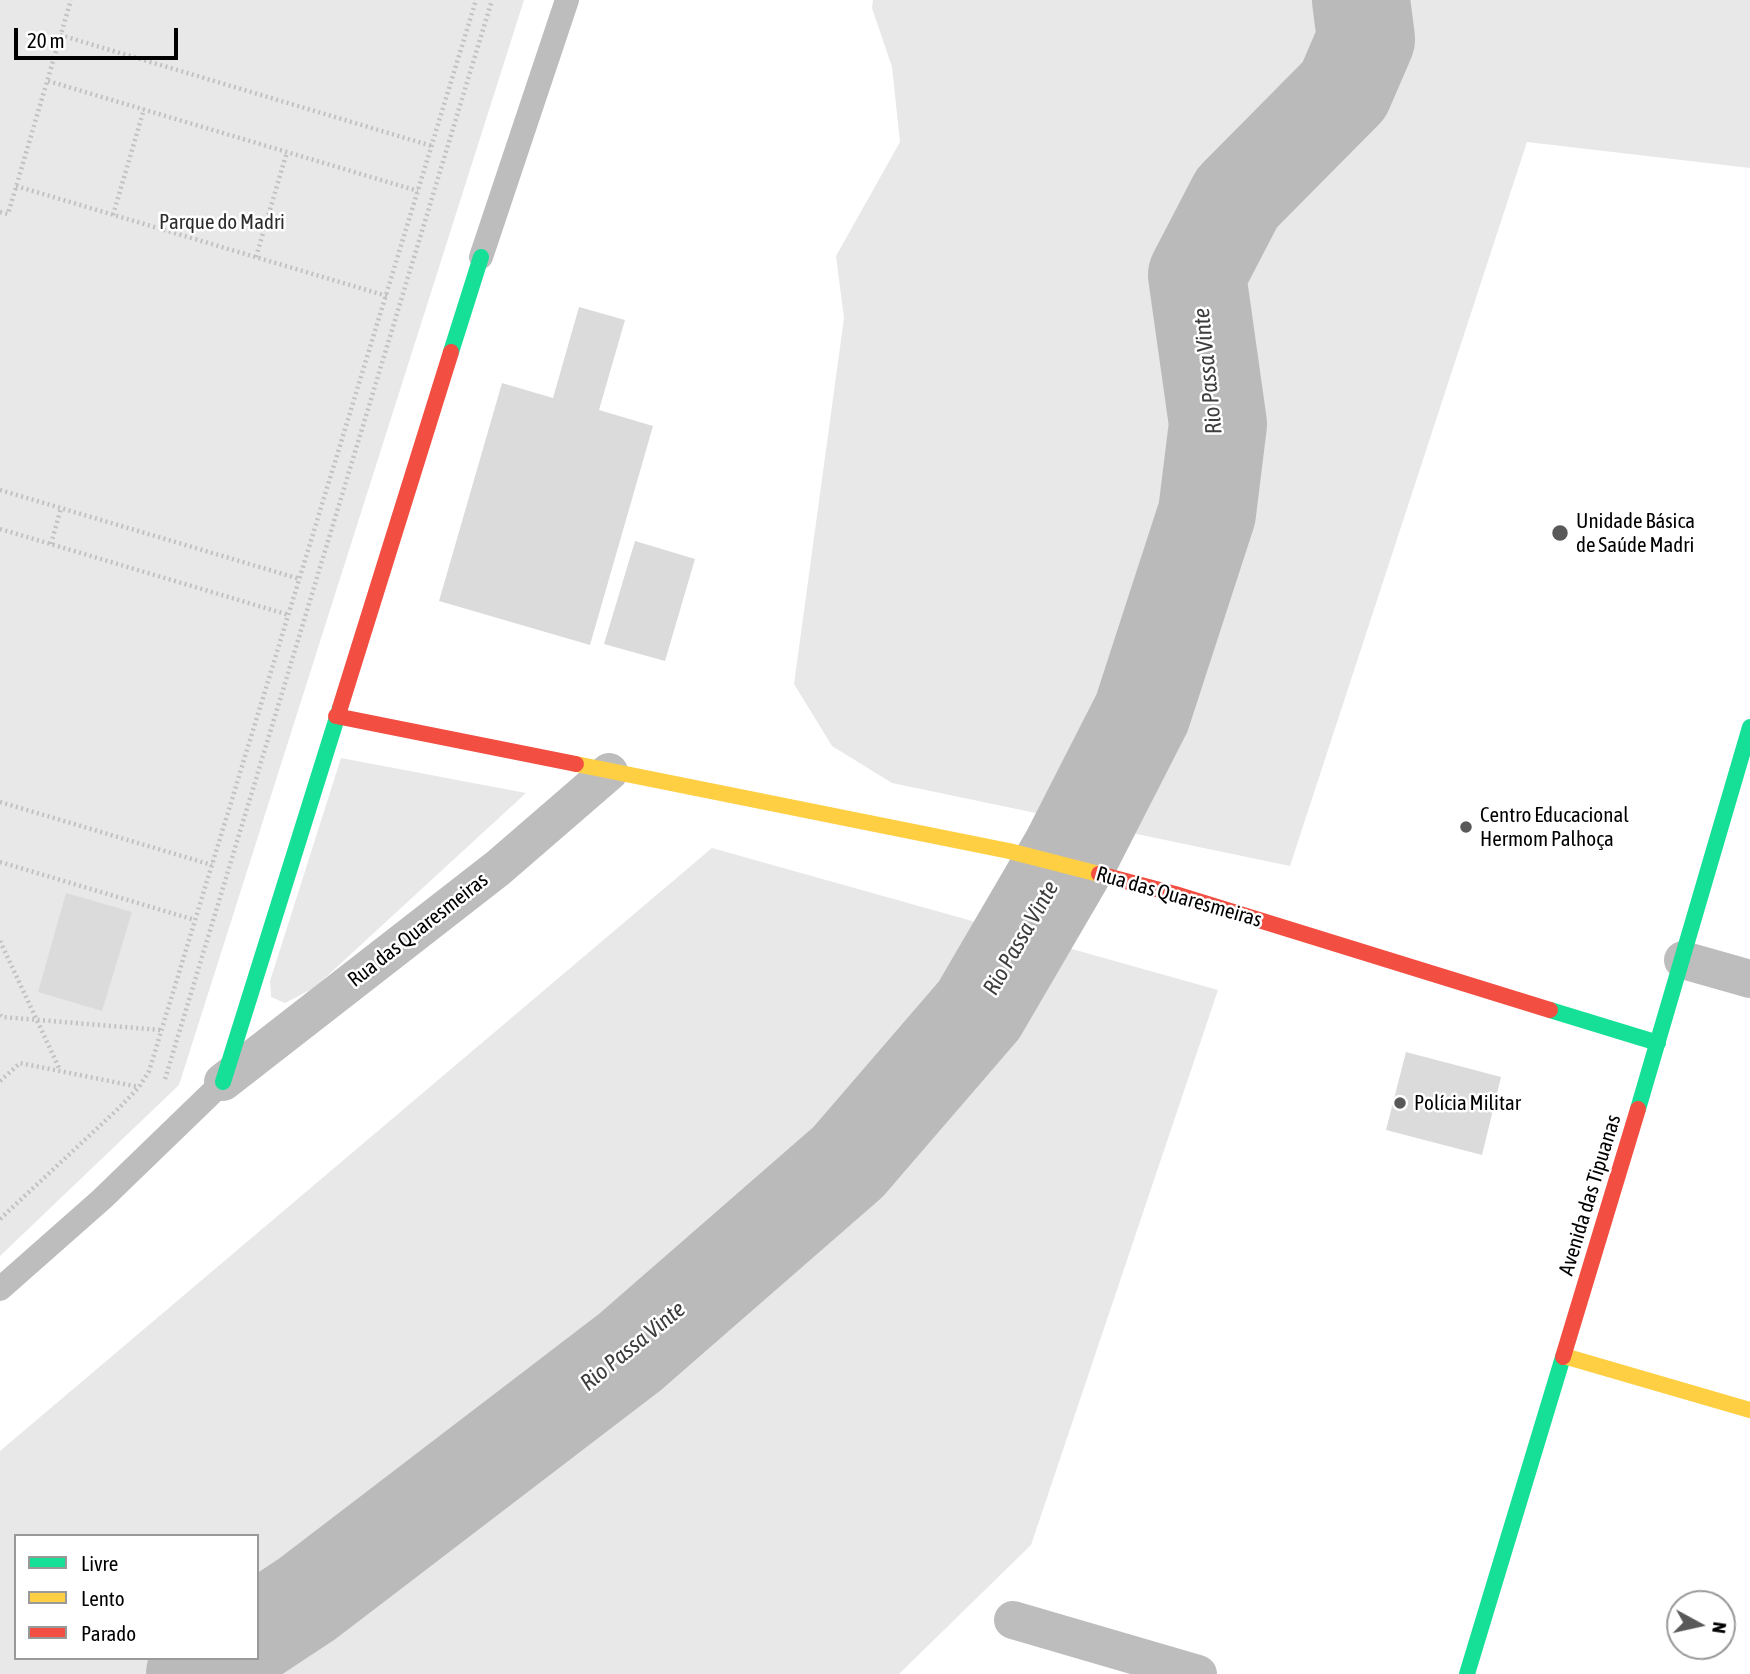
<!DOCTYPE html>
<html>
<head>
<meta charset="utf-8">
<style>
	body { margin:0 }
	#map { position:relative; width:1750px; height:1674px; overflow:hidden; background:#fff; font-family:"Asap Condensed",sans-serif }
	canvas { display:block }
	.legend { position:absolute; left:14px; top:1534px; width:245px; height:126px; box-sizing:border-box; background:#fff; border:2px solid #999; margin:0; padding:9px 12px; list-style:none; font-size:21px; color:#000 }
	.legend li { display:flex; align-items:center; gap:14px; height:35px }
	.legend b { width:35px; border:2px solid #999 }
	.north { position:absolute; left:1666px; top:1590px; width:70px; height:70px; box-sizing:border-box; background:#fff; border:2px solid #999; border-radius:50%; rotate:98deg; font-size:19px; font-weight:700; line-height:28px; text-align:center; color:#000 }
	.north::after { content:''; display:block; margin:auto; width:24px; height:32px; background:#595959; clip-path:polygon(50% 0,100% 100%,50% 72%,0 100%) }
	.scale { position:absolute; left:14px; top:28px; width:164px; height:32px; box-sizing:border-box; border:4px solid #000; border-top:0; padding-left:9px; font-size:21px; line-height:24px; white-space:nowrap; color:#000; -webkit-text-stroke:5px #fff; paint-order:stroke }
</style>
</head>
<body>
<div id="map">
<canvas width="1750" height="1674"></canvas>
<ul class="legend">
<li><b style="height:9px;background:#16e098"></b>Livre</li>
<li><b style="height:9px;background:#ffcf43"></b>Lento</li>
<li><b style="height:9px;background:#f24e42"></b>Parado</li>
</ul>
<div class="north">N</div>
<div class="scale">20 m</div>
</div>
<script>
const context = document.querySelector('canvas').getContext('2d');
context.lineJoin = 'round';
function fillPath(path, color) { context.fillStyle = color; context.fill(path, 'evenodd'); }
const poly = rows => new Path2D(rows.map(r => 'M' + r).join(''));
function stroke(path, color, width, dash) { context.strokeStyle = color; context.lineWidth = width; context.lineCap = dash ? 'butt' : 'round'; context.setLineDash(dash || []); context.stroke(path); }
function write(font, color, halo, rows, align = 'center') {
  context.font = font + ' "Asap Condensed",sans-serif'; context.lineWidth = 5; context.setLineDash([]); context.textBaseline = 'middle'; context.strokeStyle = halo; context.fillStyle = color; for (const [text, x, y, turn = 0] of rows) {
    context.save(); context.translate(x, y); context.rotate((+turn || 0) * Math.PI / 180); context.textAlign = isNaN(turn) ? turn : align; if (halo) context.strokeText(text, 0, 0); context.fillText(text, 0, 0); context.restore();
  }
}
fillPath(poly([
	[0,0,524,0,179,1085,0,1256],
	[873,0,1750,0,1750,168,1527,142,1290,866,892,783,832,746,794,684,844,318,836,256,900,142,892,67,872,8],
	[341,758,526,793,314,988,285,1003,271,997,270,981],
	[712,848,1218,990,1031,1545,899,1674,0,1674,0,1451],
	[16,1536,257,1536,257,1658,16,1658]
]), '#e8e8e8');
stroke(poly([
	[257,1632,307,1599,630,1352,848,1162,979,1010,1070,854,1142,713,1207,513,1218,424,1197,275,1237,198,1344,90,1366,39,1361,0],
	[195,1674,218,1658]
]), '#bababa', 98);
fillPath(poly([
	[579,307,625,320,599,410,653,426,590,645,439,601,502,383,553,398],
	[635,541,695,559,665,661,604,644],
	[66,893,132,912,102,1011,38,992],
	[1406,1052,1501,1077,1482,1155,1386,1130]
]), '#dbdbdb');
stroke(poly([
	[60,35,432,146],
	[48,81,418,191],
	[16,186,387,296],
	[0,212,8,214,71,0],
	[113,215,144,109],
	[256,257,287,152],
	[0,490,300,579],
	[0,529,289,615],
	[51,544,61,508],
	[0,802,212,865],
	[0,862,195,920],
	[0,941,60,1070],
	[0,1015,2,1017,161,1030],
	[165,1079,492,0],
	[0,1081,20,1063,139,1087],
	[0,1219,119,1108,139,1087,149,1071,476,0]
]), '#c2c2c2', 4.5, [2, 3.5]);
stroke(poly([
	[481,257,567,0],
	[0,1289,102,1199,223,1082]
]), '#bdbdbd', 24);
stroke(poly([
	[1683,960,1750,979],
	[223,1082,498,868,609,772],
	[1013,1620,1198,1674]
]), '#bdbdbd', 38);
stroke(poly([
	[451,352,481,257],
	[1550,1010,1658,1043],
	[223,1082,340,708],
	[1638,1109,1750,727],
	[1467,1674,1563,1357]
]), '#16e098', 16);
stroke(poly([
	[576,764,1009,851,1099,874],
	[1564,1356,1750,1410]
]), '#ffcf43', 16);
stroke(poly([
	[340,708,451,352],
	[336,716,576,764],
	[1099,874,1175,894,1550,1010],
	[1563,1357,1638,1109]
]), '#f24e42', 16);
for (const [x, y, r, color] of [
	[1560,533,9,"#595959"],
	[1466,827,7,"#595959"],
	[1400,1103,7,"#595959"]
]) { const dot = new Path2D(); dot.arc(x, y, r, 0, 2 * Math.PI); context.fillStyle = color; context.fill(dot); stroke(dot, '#fff', 2.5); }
write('21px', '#2c2c2c', '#fff', [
	["Parque do Madri",222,222]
]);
write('21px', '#000', '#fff', [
	["Unidade Básica",1576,521],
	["de Saúde Madri",1576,545],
	["Centro Educacional",1480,815],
	["Hermom Palhoça",1480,839],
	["Polícia Militar",1414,1103]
], 'left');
write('21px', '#000', '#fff', [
	["Rua das Quaresmeiras",1179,897,16],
	["Rua das Quaresmeiras",418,930,-38],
	["Avenida das Tipuanas",1590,1195,-73]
]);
write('italic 23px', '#3d3d3d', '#fff', [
	["Rio Passa Vinte",1208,371,-96],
	["Rio Passa Vinte",1021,938,-60],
	["Rio Passa Vinte",633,1346,-39]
]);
</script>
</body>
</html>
